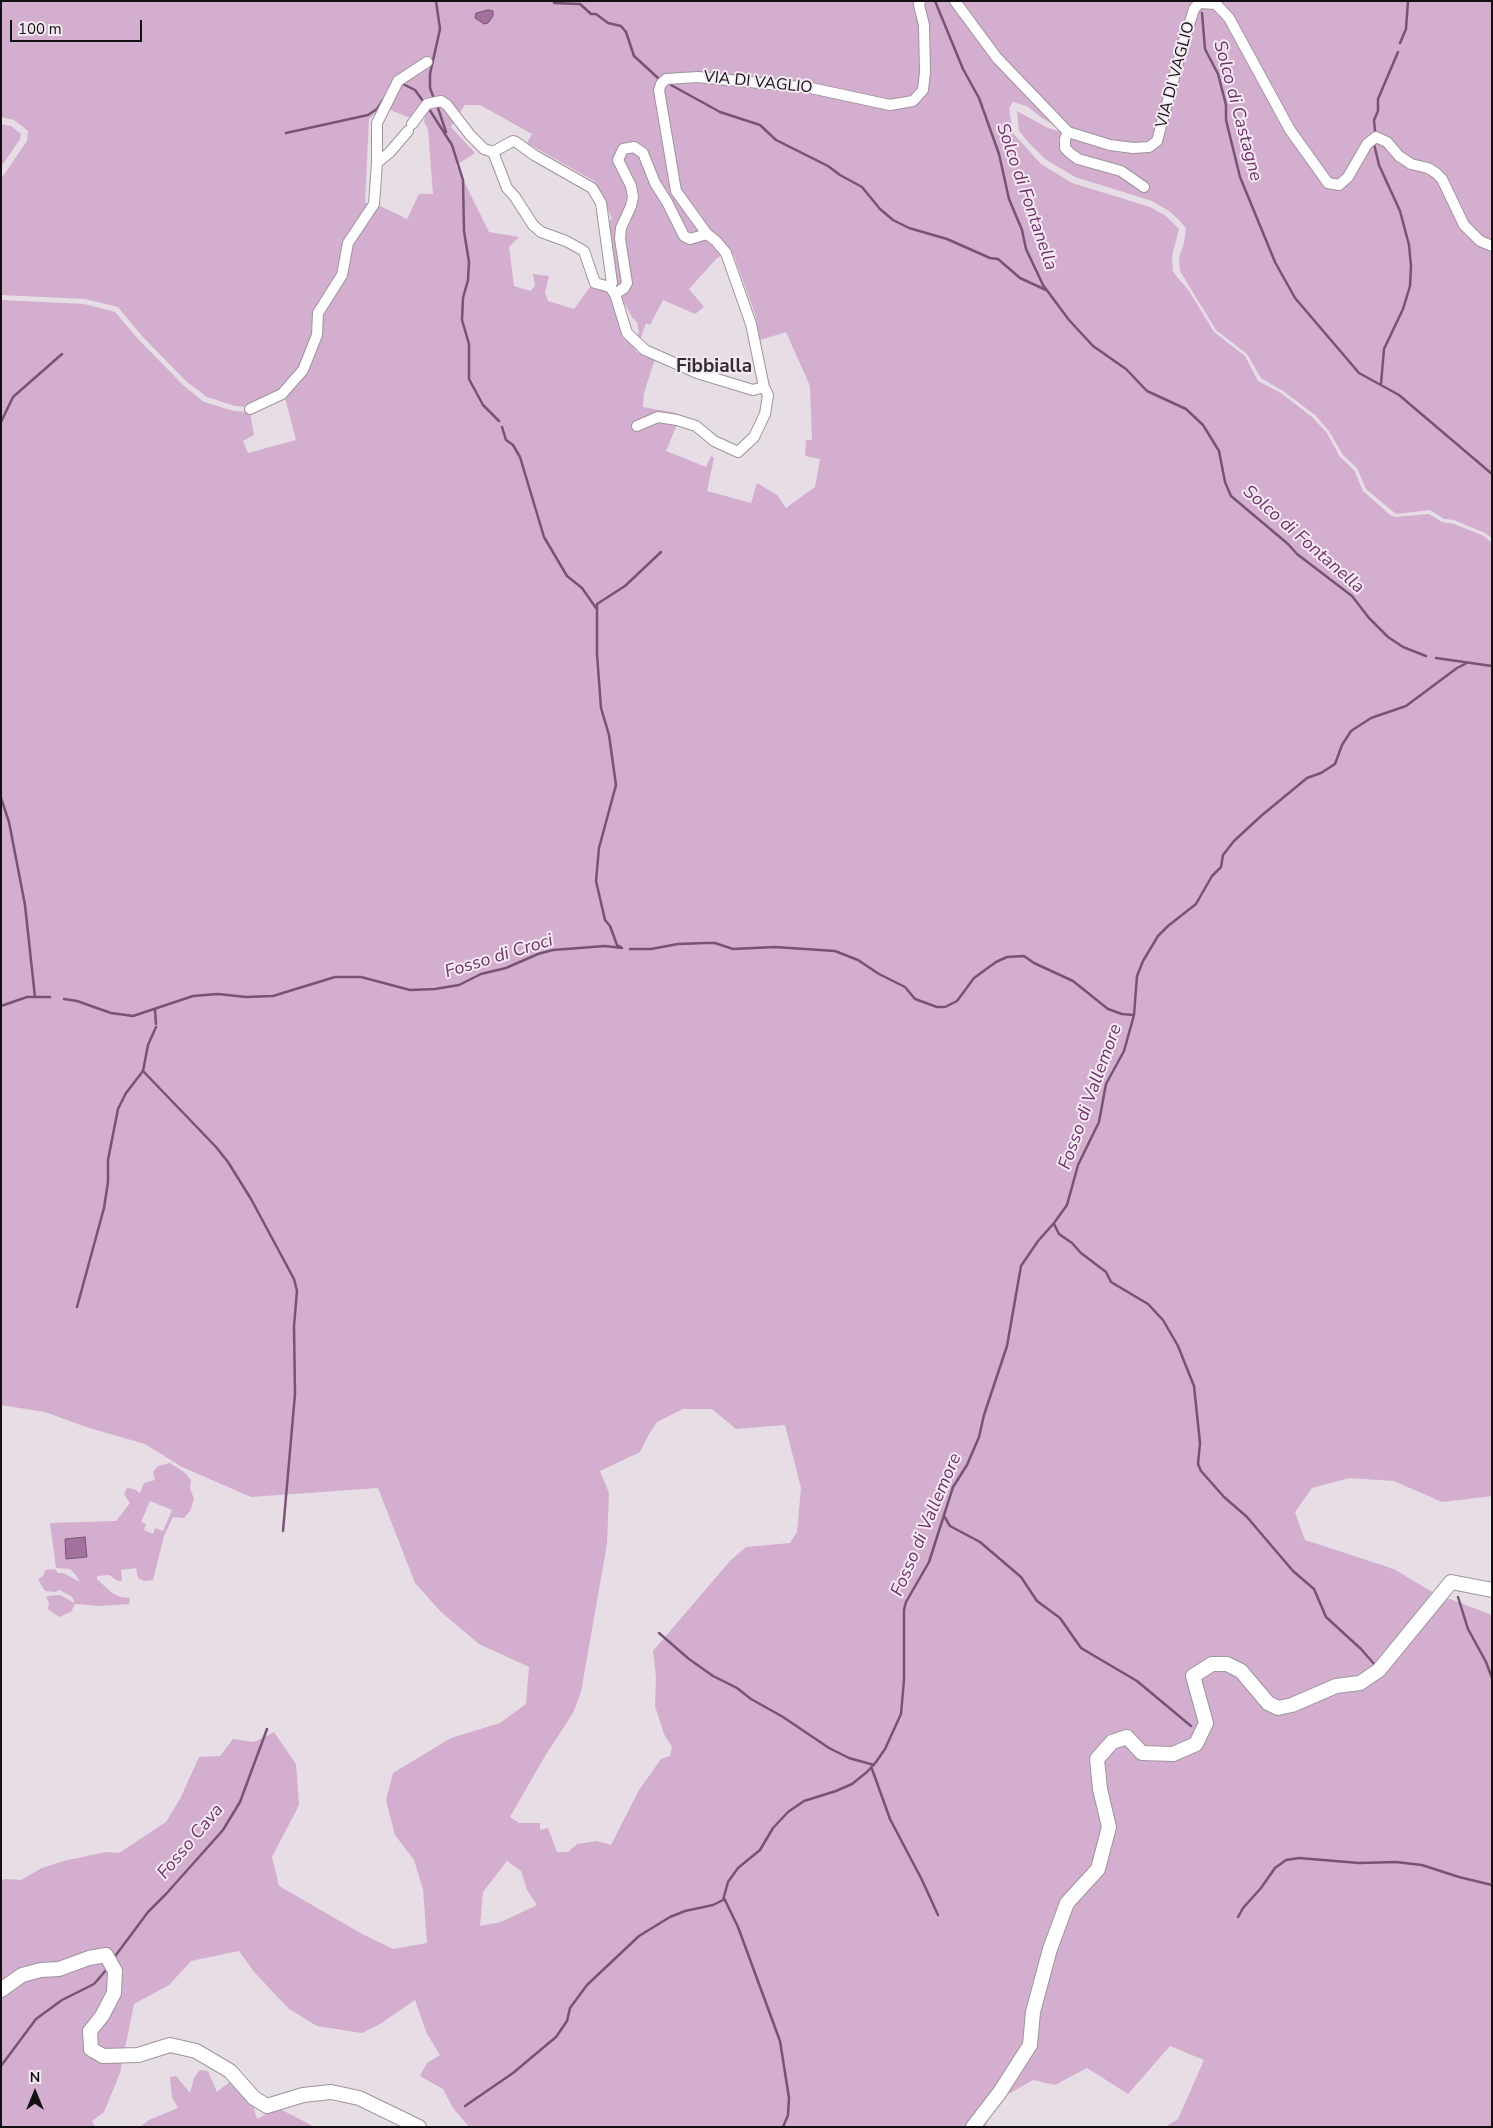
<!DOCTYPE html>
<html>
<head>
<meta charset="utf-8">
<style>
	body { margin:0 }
	#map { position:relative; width:1493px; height:2128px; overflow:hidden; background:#e6dde5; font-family:"Nunito Sans",sans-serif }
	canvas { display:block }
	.frame { position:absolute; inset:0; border:2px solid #131013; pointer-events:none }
	.north { position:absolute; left:10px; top:2068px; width:50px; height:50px; -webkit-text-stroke:4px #f4eaf2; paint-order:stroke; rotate:0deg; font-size:14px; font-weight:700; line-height:20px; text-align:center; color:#131013 }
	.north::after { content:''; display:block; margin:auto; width:18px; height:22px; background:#131013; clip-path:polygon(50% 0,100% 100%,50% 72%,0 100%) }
	.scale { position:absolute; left:10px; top:20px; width:132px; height:22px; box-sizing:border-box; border:2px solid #131013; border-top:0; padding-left:6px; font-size:15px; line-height:18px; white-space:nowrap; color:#131013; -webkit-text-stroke:4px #f4eaf2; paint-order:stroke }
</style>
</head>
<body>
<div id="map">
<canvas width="1493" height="2128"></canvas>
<div class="frame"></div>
<div class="north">N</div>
<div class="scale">100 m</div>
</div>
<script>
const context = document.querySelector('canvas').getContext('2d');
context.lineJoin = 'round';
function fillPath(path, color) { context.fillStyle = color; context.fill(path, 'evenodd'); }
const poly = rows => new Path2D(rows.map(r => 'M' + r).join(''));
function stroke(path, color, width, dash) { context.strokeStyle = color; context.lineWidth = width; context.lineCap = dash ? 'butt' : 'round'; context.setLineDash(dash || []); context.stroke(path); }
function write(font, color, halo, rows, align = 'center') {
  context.font = font + ' "Nunito Sans",sans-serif'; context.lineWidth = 4; context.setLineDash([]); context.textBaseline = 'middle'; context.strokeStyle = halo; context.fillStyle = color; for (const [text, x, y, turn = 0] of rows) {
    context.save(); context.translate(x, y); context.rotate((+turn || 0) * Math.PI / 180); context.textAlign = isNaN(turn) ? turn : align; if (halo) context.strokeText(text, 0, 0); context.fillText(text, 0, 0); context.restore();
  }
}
fillPath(poly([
	[1,1,917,1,921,25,920,89,911,99,890,102,698,74,659,82,674,191,724,254,717,258,689,289,704,307,695,314,663,300,650,325,646,323,640,340,634,337,639,333,637,322,632,317,614,283,607,221,612,219,594,181,527,143,532,134,480,105,465,105,457,117,451,106,442,96,432,98,423,104,416,116,408,117,383,107,369,119,365,202,371,205,346,243,340,275,330,290,301,369,280,392,250,407,235,406,207,397,187,382,142,336,118,307,85,299,1,295,1,179,27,141,28,131,14,120,1,117],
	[923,1,952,1,1058,127,1042,118,1027,106,1013,102,1009,108,1013,133,1041,164,1072,183,1150,207,1166,216,1179,229,1172,256,1173,272,1189,291,1214,332,1245,356,1258,381,1281,393,1312,417,1327,433,1340,457,1354,470,1363,491,1389,514,1395,517,1429,514,1442,522,1454,524,1484,536,1492,543,1492,1496,1442,1502,1394,1481,1349,1478,1312,1488,1295,1512,1305,1540,1394,1569,1434,1593,1492,1615,1492,2127,1165,2127,1178,2119,1204,2060,1170,2046,1128,2094,1087,2068,1055,2085,1033,2080,998,2100,985,2127,469,2127,453,2108,443,2089,420,2076,427,2063,440,2055,427,2034,415,2000,380,2024,362,2033,317,2026,289,2009,255,1973,239,1951,191,1961,169,1985,134,2004,120,2073,104,2112,92,2121,95,2127,1,2127,1,1882,4,1879,21,1880,42,1868,64,1861,106,1852,119,1853,166,1822,180,1799,199,1757,220,1756,233,1739,254,1742,274,1732,296,1764,299,1805,272,1857,279,1886,364,1935,393,1949,427,1943,423,1889,414,1860,395,1835,386,1800,393,1773,451,1738,500,1723,526,1704,529,1667,479,1644,441,1612,415,1583,378,1488,251,1497,182,1467,145,1444,86,1427,45,1412,1,1405,1,300,84,304,115,312,139,340,183,385,204,402,234,411,250,412,254,435,243,441,248,453,296,440,284,394,305,371,320,314,350,244,376,204,407,219,419,194,433,194,428,129,424,122,426,111,440,104,455,121,451,127,475,153,456,165,489,232,519,237,509,247,514,286,530,291,535,286,533,274,549,276,545,292,548,301,574,309,592,284,608,290,638,346,636,352,655,359,644,393,643,407,676,413,676,417,654,419,676,422,676,427,666,451,706,467,711,456,714,458,707,491,751,503,757,483,777,495,786,508,815,487,820,459,805,456,806,440,812,440,810,386,786,332,760,340,755,314,734,256,718,239,709,232,679,190,663,85,679,80,811,91,890,108,926,90],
	[683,1409,712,1409,736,1429,785,1425,801,1488,797,1532,790,1543,746,1547,730,1561,653,1651,656,1677,655,1706,664,1734,672,1747,670,1756,661,1759,639,1790,611,1845,597,1841,577,1844,568,1852,557,1852,548,1828,540,1830,540,1823,519,1823,510,1817,545,1756,573,1713,581,1692,607,1544,609,1493,600,1471,640,1452,649,1434,657,1422],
	[507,1861,521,1871,527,1890,537,1905,501,1922,480,1926,483,1892],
	[959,1,1492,1,1492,538,1485,533,1454,520,1444,519,1430,510,1396,514,1366,489,1357,468,1343,455,1329,431,1315,415,1283,391,1261,378,1247,354,1216,330,1180,271,1179,258,1184,243,1186,228,1179,220,1169,211,1152,201,1075,177,1045,159,1029,143,1019,131,1017,111,1046,127,1069,135,999,56],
	[1,124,11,126,21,134,20,139,1,167],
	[170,1463,184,1472,191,1480,190,1488,194,1499,190,1511,184,1518,173,1517,164,1536,153,1580,144,1581,138,1578,136,1568,121,1570,122,1581,118,1581,109,1575,97,1576,97,1579,112,1593,121,1597,130,1598,129,1604,99,1606,75,1604,71,1612,59,1617,48,1609,49,1602,46,1598,48,1596,60,1595,75,1603,72,1597,60,1590,55,1592,45,1591,38,1580,44,1575,45,1570,55,1569,58,1573,63,1573,80,1582,75,1574,70,1569,56,1568,50,1523,116,1521,130,1503,124,1494,127,1488,134,1489,140,1493,144,1483,155,1480,153,1472,158,1466],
	[150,1501,172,1510,163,1531,155,1528,153,1534,144,1530,146,1524,141,1522],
	[200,2070,208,2071,217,2092,232,2080,251,2098,257,2119,278,2108,315,2127,140,2127,149,2120,178,2108,172,2097,170,2077,176,2076,190,2093,194,2078]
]), '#d3aece');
const water = poly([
	[488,10,493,11,493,16,488,23,484,24,475,18,476,13,488,10],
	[85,1537,87,1557,66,1559,65,1539,85,1537]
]);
fillPath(water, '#a3719e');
stroke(water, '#785474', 1);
stroke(poly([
	[935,1,963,69,979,98,999,154,1009,199,1022,230,1026,249,1043,285,1069,320,1093,346,1126,369,1147,391,1186,409,1203,425,1219,451,1225,482,1231,496,1288,544,1297,554,1352,596,1369,618,1388,637,1403,647,1426,656],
	[554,3,580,4,591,14,596,14,608,23,621,26,626,32,634,56,658,78],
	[1202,13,1205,49,1218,74,1226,105,1226,120,1240,177,1275,262,1295,298,1359,373,1399,395,1492,474],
	[1400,43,1406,29,1408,1],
	[401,83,415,90,423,101],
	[671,85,720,112,760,125,776,140,828,166,840,175,862,187,880,209,893,220,909,228,947,239,990,258,998,259,1020,278,1046,290],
	[433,96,430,88,430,74,440,29,436,1],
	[437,105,446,132],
	[429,109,452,145,463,180,464,231,469,262,468,280,463,298,462,320,469,344,469,379,483,405,499,421],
	[1375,131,1374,120,1378,111,1378,99,1398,52],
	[286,133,368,115,377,109,383,100],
	[1374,144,1379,165,1400,211,1409,245,1411,266,1410,286,1403,309,1384,349,1381,384],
	[1,422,13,397,62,354],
	[502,427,506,440,513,445,520,457,544,537,567,576,582,588,596,608],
	[1436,658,1492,666],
	[1,798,9,822,25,905,35,997],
	[621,947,617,945,610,926,605,920,596,881,599,848,616,785,609,735,601,708,597,654,597,604,625,586,661,552],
	[630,949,651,949,678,944,706,943,715,943,733,949,775,947,835,951,858,960,879,974,905,987,915,999,937,1007,945,1007,957,1001,974,978,996,962,1007,957,1024,956,1034,963,1073,981,1108,1009,1122,1014,1134,1015],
	[64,999,77,1001,111,1013,133,1016,193,996,218,994,246,997,273,996,335,977,361,977,410,990,435,989,459,985,481,974,506,968,538,954,553,950,605,946,622,948],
	[1,1006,27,997,50,997],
	[155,1010,156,1024],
	[143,1071,216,1147,228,1162,251,1199,294,1279,297,1291,294,1326,295,1394,283,1531],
	[1054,1224,1059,1234,1072,1243,1081,1253,1106,1272,1111,1282,1148,1304,1163,1320,1178,1346,1194,1386,1200,1443,1198,1464,1201,1471,1224,1497,1247,1517,1293,1571,1314,1589,1326,1617,1361,1649,1375,1665],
	[77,1307,104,1208,108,1182,108,1160,118,1109,126,1093,143,1071,148,1045,156,1027],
	[944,1516,950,1526,980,1542,1021,1577,1037,1601,1060,1618,1081,1648,1137,1681,1191,1726],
	[1458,1597,1468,1629,1486,1662,1492,1678],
	[659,1633,689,1659,713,1676,737,1688,751,1699,783,1717,829,1748,849,1758,874,1765],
	[872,1769,890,1819,922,1880,938,1915],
	[724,1898,738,1927,780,2041,789,2098,788,2115,783,2127],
	[1238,1917,1243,1908,1261,1888,1275,1868,1286,1860,1299,1858,1359,1863,1396,1862,1422,1865,1459,1877,1492,1885],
	[113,1959,148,1912,166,1894,223,1830,240,1802,267,1729],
	[1,2066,36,2019,62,2000,94,1984,108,1968],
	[465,2106,513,2073,556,2037,567,2021,570,2008,587,1985,639,1936,670,1917,685,1911,713,1905,723,1900,728,1882,738,1868,760,1850,773,1828,788,1812,804,1801,836,1791,852,1784,867,1772,876,1762,885,1749,901,1714,904,1680,904,1610,906,1602,929,1562,953,1487,967,1465,979,1437,984,1415,1007,1346,1021,1266,1038,1241,1054,1223,1067,1205,1078,1165,1099,1122,1106,1084,1124,1051,1134,1015,1137,976,1143,961,1158,936,1168,926,1196,904,1212,876,1221,867,1223,855,1234,841,1261,816,1307,778,1321,773,1335,764,1342,745,1351,731,1371,718,1406,706,1457,668,1467,663]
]), '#785474', 2.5);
const minor = poly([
	[955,1,997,58,1068,132,1110,145,1133,148,1149,147,1157,141,1183,44,1194,9,1199,3,1216,4,1229,18,1290,130,1328,183,1339,185,1348,177,1367,144,1376,137,1387,142,1399,156,1411,164,1428,168,1436,173,1442,179,1464,225,1480,241,1492,246],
	[412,124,427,104,441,101,447,105,470,135,484,149,493,152,513,141,516,142,534,155,592,188,601,203,612,283,610,287,615,294],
	[1068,132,1065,139,1065,148,1070,153,1078,159,1121,171,1144,187],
	[493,152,507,188,515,197,533,225,541,232,566,241,584,251,595,283,610,287],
	[377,163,377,123,398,81,427,62],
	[707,234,690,239,684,236,667,202,655,183,643,153,634,147,623,149,618,160,631,186,633,197,631,206,621,228,620,239,627,283,624,288,615,294,627,333,645,350,697,373,753,390,764,387],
	[250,409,282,394,303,370,317,335,318,313,342,275,348,243,374,204,377,163,390,152,408,131],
	[637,426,658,417,677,420,696,426,714,441,738,452,754,437,765,414,768,395,764,387,751,324,726,253,716,241,707,234,676,191,659,90,661,84,666,79,698,77,811,88,890,105,913,101,923,90,925,72,924,25,919,5,920,1]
]);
const tertiary = poly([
	[1,1990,22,1975,41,1970,59,1969,89,1958,106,1955,115,1971,114,1993,102,2016,90,2031,91,2049,103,2056,138,2055,170,2045,196,2051,230,2071,254,2098,267,2106,303,2095,331,2092,359,2098,419,2127],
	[973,2127,1000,2092,1030,2045,1033,2012,1050,1949,1067,1903,1098,1869,1109,1827,1100,1789,1097,1759,1112,1742,1127,1737,1142,1753,1173,1754,1196,1744,1206,1723,1193,1676,1212,1664,1227,1664,1241,1671,1268,1703,1278,1708,1292,1705,1336,1686,1360,1683,1379,1670,1451,1582,1492,1590]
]);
stroke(minor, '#9e949c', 12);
stroke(tertiary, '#9e949c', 16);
stroke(minor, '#fff', 10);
stroke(tertiary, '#fff', 14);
write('16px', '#131013', '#f4eaf2', [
	["VIA DI VAGLIO",1176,75,-75],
	["VIA DI VAGLIO",758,83,6]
]);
write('italic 18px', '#71326c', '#f4eaf2', [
	["Solco di Castagne",1237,111,75],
	["Solco di Fontanella",1026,197,71],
	["Solco di Fontanella",1303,540,41],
	["Fosso di Croci",499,957,-17],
	["Fosso di Vallemore",1091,1097,-70],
	["Fosso di Vallemore",927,1525,-67],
	["Fosso Cava",191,1842,-50]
]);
write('bold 19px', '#332c32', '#f4eaf2', [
	["Fibbialla",714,367]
]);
</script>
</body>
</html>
